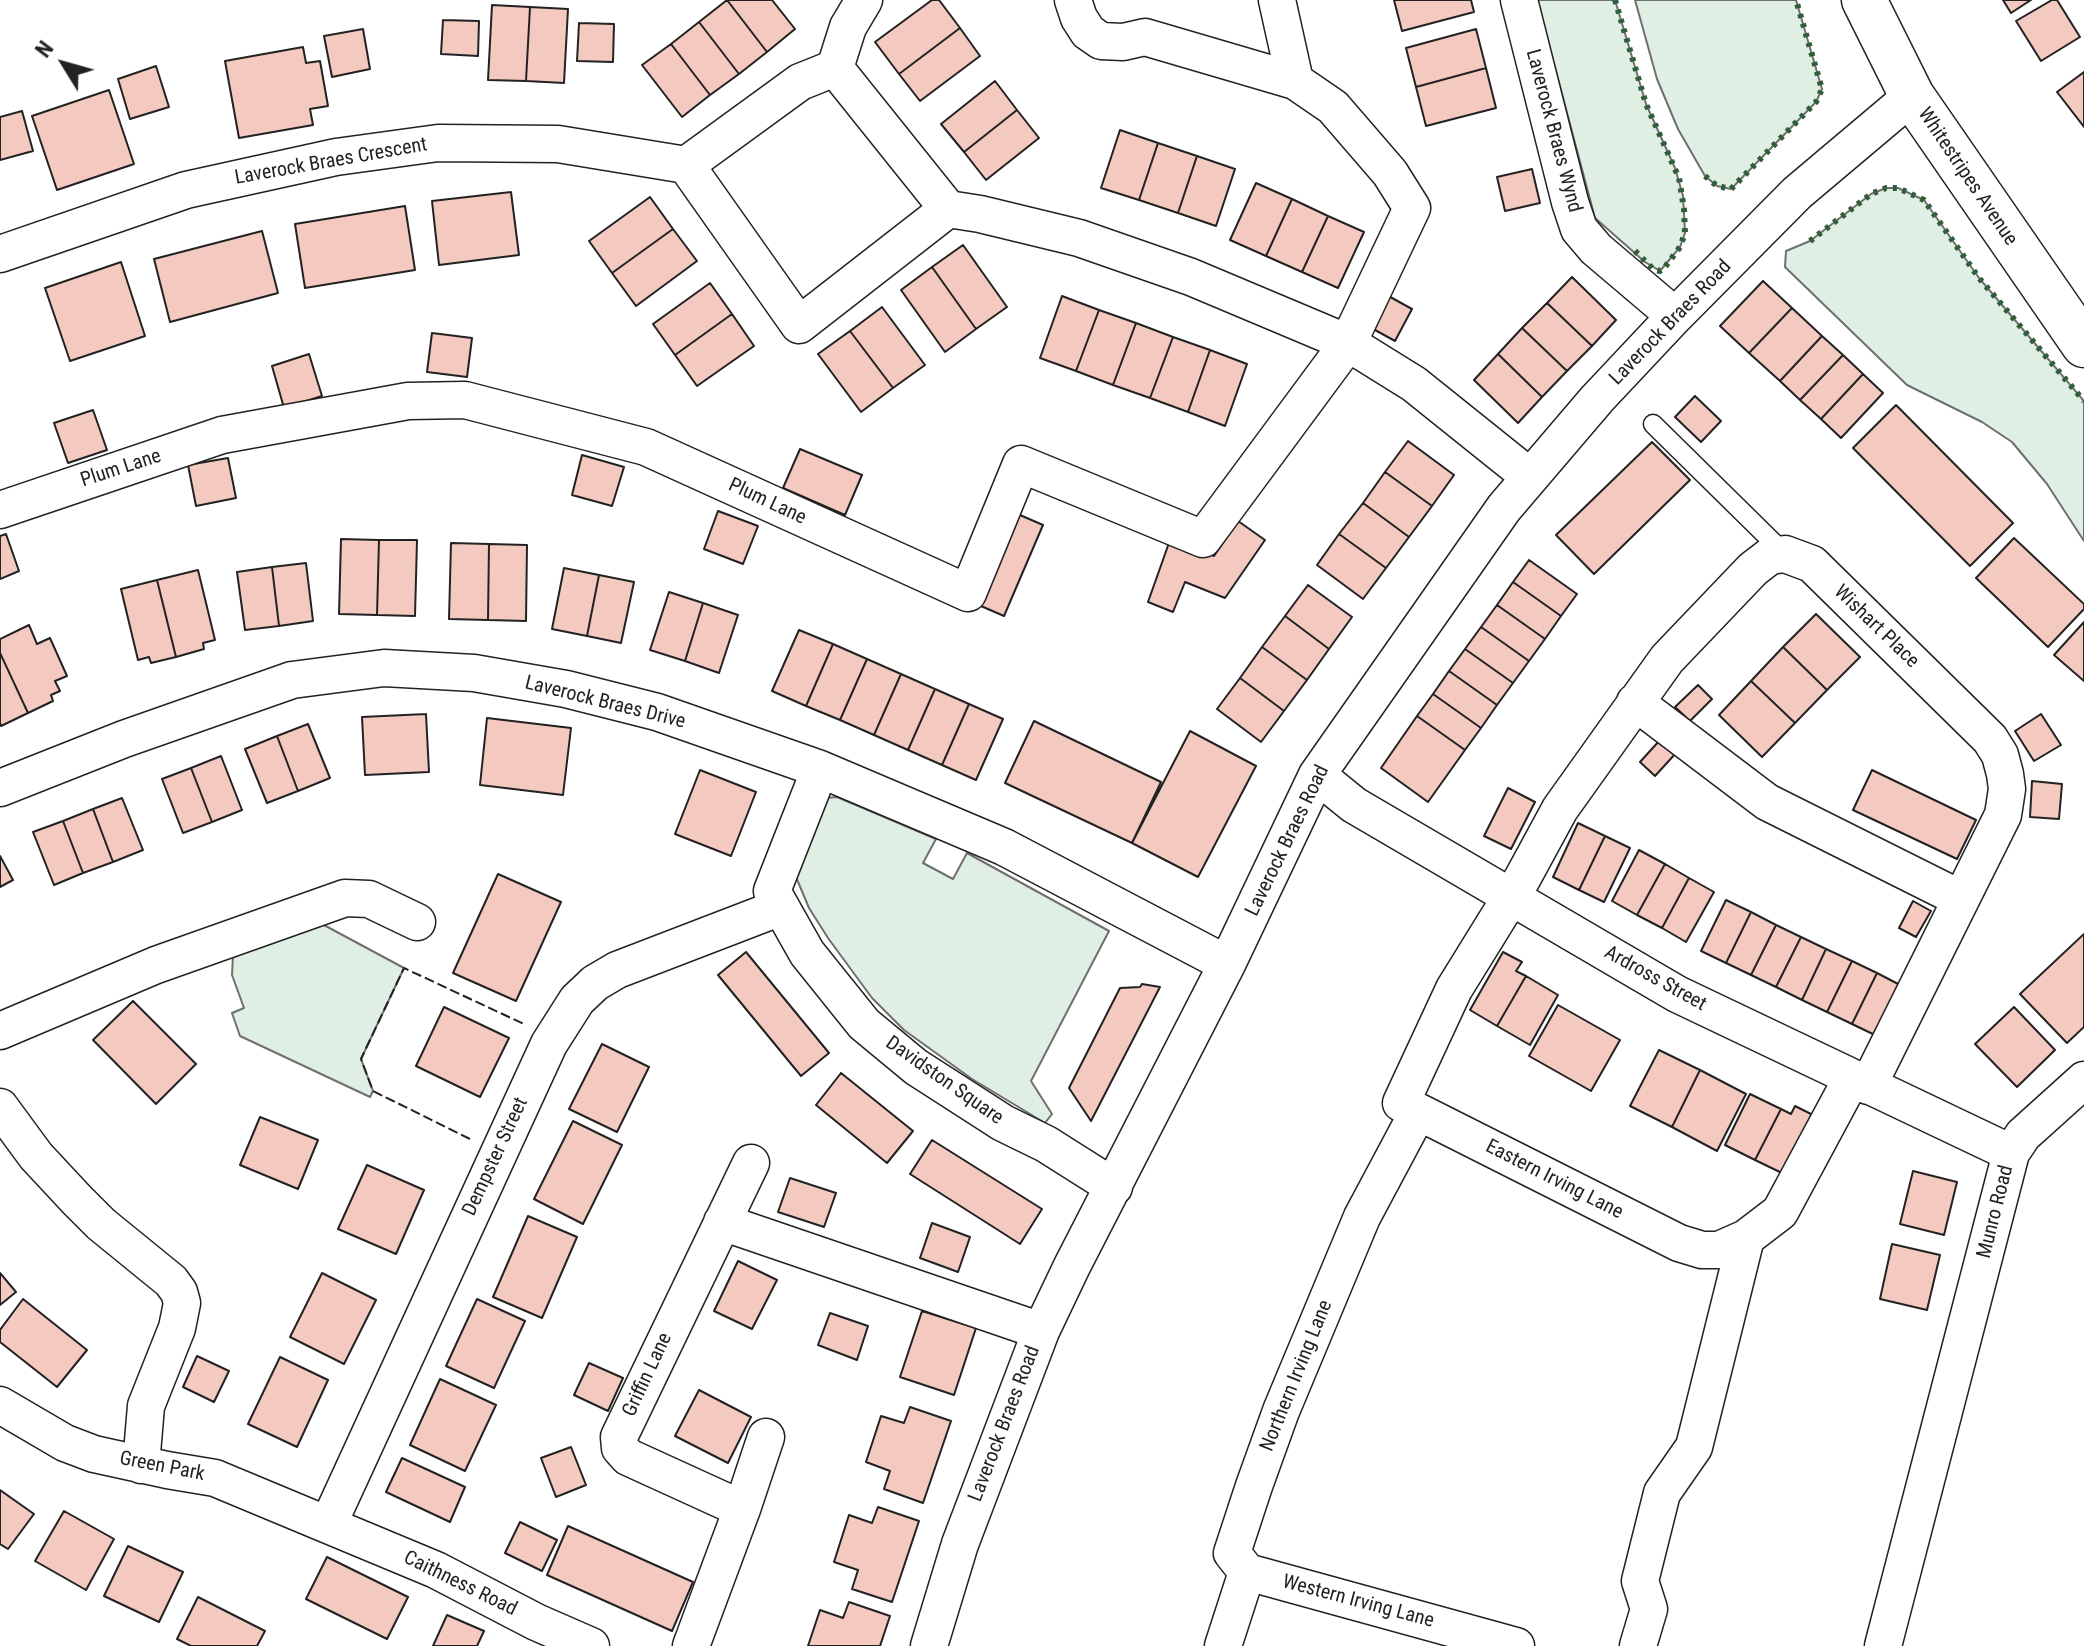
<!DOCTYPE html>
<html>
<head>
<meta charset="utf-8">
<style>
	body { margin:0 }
	#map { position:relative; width:2084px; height:1646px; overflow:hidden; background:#fff; font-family:"Roboto Condensed",sans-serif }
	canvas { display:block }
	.north { position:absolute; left:24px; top:24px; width:80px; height:80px; -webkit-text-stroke:6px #fff; paint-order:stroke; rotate:307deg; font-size:22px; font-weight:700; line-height:32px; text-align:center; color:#222 }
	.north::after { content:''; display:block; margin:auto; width:28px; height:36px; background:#222; clip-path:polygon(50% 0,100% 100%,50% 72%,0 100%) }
</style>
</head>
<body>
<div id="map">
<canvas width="2084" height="1646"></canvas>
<div class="north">N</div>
</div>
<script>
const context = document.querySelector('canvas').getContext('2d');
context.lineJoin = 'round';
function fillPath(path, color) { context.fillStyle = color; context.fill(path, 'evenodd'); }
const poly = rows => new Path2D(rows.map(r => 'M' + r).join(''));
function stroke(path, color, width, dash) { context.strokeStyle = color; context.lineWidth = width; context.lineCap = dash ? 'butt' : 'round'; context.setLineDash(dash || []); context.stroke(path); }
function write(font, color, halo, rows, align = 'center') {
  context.font = font + ' "Roboto Condensed",sans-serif'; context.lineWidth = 6; context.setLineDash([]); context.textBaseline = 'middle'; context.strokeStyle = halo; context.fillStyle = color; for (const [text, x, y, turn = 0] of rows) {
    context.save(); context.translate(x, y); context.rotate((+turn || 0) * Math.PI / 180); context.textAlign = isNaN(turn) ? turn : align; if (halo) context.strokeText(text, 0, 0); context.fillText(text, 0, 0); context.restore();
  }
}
const green = poly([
	[1537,0,1615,0,1646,104,1675,168,1683,196,1685,233,1680,247,1660,271,1645,262,1595,218,1537,0],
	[1635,0,1796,0,1822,89,1816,102,1731,189,1717,186,1705,176,1678,129,1657,79,1635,0],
	[1886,188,1898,188,1924,200,1979,278,2084,401,2084,541,2047,484,2012,442,1982,422,1907,385,1785,267,1786,251,1810,241,1871,194,1886,188],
	[837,797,936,839,923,863,953,879,967,853,1109,931,1031,1081,1052,1114,1045,1123,972,1079,904,1030,872,998,828,938,809,908,796,877,825,798,837,797],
	[309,917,404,968,361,1059,373,1091,370,1097,240,1036,232,1013,244,1008,232,975,233,956,309,917]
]);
fillPath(green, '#e0efe3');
stroke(green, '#6f6f6f', 2);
const building = poly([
	[727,0,767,52,739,74,699,22,727,0],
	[727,0,772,0,795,29,767,52,727,0],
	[932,0,939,0,960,28,899,74,875,42,932,0],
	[1394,0,1471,0,1474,12,1402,31,1394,0],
	[2003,0,2031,0,2011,13,2003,0],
	[2052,0,2057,0,2080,37,2041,61,2016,21,2052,0],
	[492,5,530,7,526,81,488,80,492,5],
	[530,7,568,9,564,83,526,81,530,7],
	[443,20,479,21,478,56,441,54,443,20],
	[699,22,739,74,710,95,671,44,699,22],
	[579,23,614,24,613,62,577,61,579,23],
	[960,28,980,56,920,101,899,74,960,28],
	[363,29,370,69,332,77,324,36,363,29],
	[1476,29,1486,68,1416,87,1406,48,1476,29],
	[671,44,710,95,682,117,642,65,671,44],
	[303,47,306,63,320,61,328,106,310,109,313,125,239,138,225,61,303,47],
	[156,66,169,107,130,119,118,79,156,66],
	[1486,68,1496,108,1426,126,1416,87,1486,68],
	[2084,72,2084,127,2057,92,2084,72],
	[995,81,1017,110,964,152,941,124,995,81],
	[109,90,134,164,57,190,32,116,109,90],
	[1017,110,1039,138,986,180,964,152,1017,110],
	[22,111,33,151,0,160,0,117,22,111],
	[1120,130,1158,143,1139,200,1101,188,1120,130],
	[1158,143,1197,156,1178,213,1139,200,1158,143],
	[1197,156,1235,169,1216,226,1178,213,1197,156],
	[1532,169,1540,203,1505,211,1497,177,1532,169],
	[1256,183,1292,199,1266,256,1230,240,1256,183],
	[511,192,519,255,439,265,432,201,511,192],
	[650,197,673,229,612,273,589,241,650,197],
	[1292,199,1328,216,1302,272,1266,256,1292,199],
	[405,206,415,270,305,288,295,224,405,206],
	[1328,216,1364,232,1338,288,1302,272,1328,216],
	[673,229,697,261,636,306,612,273,673,229],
	[262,231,278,293,170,322,154,259,262,231],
	[963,245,1007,307,976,329,932,267,963,245],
	[121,262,145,336,70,361,45,288,121,262],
	[932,267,976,329,945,352,901,290,932,267],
	[1572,277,1616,320,1592,346,1547,303,1572,277],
	[1763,281,1792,308,1749,353,1720,326,1763,281],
	[710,283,732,314,675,355,653,324,710,283],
	[1383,293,1412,309,1395,341,1366,325,1383,293],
	[1062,296,1099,310,1076,371,1040,358,1062,296],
	[1547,303,1592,346,1567,371,1522,328,1547,303],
	[882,307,925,365,893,388,850,331,882,307],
	[1792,308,1822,336,1780,381,1749,353,1792,308],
	[1099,310,1136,323,1113,385,1076,371,1099,310],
	[732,314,754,346,697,386,675,355,732,314],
	[1136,323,1173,337,1150,398,1113,385,1136,323],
	[1522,328,1567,371,1542,397,1498,354,1522,328],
	[850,331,893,388,861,412,818,354,850,331],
	[432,333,472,338,467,377,427,372,432,333],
	[1822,336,1843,355,1800,400,1780,381,1822,336],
	[1173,337,1210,350,1188,412,1150,398,1173,337],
	[1210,350,1247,364,1225,426,1188,412,1210,350],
	[309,354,322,396,284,408,272,366,309,354],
	[1498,354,1542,397,1518,423,1474,380,1498,354],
	[1843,355,1863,374,1821,419,1800,400,1843,355],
	[1863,374,1883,393,1841,438,1821,419,1863,374],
	[1695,396,1721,421,1701,442,1675,417,1695,396],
	[1896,405,2013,523,1970,566,1853,448,1896,405],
	[93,410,107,450,68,463,54,423,93,410],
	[1408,441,1454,475,1432,506,1385,472,1408,441],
	[1652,442,1690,480,1594,574,1556,535,1652,442],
	[800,449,862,475,845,515,783,488,800,449],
	[582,455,624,467,612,506,572,495,582,455],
	[228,458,236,498,196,506,188,465,228,458],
	[1385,472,1432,506,1409,537,1363,503,1385,472],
	[1363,503,1409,537,1386,568,1339,534,1363,503],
	[718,511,758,526,743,564,704,549,718,511],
	[1013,512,1043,525,1004,616,974,603,1013,512],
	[1238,521,1265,540,1225,598,1185,582,1173,612,1148,602,1170,540,1214,556,1238,521],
	[6,534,19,571,0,579,0,536,6,534],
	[1339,534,1386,568,1363,599,1317,565,1339,534],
	[2014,538,2084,604,2084,609,2048,647,1976,578,2014,538],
	[341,539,379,540,377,615,339,614,341,539],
	[379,540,417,540,415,616,377,615,379,540],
	[451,543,489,544,488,620,449,619,451,543],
	[489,544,527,545,526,621,488,620,489,544],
	[1529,560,1577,594,1561,616,1513,582,1529,560],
	[306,563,313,621,279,626,272,567,306,563],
	[272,567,279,626,245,630,237,572,272,567],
	[564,568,599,575,587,636,552,629,564,568],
	[198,570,215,640,203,643,204,649,176,657,157,580,198,570],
	[599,575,634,582,621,643,587,636,599,575],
	[157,580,176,657,151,663,149,657,138,660,121,589,157,580],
	[1513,582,1561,616,1545,639,1497,605,1513,582],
	[1308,585,1352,617,1329,649,1285,616,1308,585],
	[669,592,703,603,685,661,650,650,669,592],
	[703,603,738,615,719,673,685,661,703,603],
	[1497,605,1545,639,1529,661,1481,627,1497,605],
	[1816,614,1860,657,1827,690,1783,647,1816,614],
	[1285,616,1329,649,1307,680,1262,647,1285,616],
	[2084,622,2084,681,2054,655,2084,622],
	[29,625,37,644,50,638,67,676,55,681,60,691,51,695,53,701,28,713,0,653,0,639,29,625],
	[1481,627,1529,661,1513,683,1465,649,1481,627],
	[799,630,833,644,806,706,772,691,799,630],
	[833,644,867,659,840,720,806,706,833,644],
	[1262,647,1307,680,1284,711,1240,678,1262,647],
	[1783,647,1827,690,1795,723,1751,681,1783,647],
	[1465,649,1513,683,1497,705,1449,671,1465,649],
	[0,653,28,713,1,726,0,723,0,653],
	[867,659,901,674,874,735,840,720,867,659],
	[1449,671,1497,705,1481,728,1433,694,1449,671],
	[901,674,935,689,908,750,874,735,901,674],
	[1240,678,1284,711,1261,742,1217,709,1240,678],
	[1751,681,1795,723,1762,757,1719,715,1751,681],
	[1698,685,1712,699,1690,721,1675,707,1698,685],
	[935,689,969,704,942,765,908,750,935,689],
	[1433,694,1481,728,1465,750,1417,716,1433,694],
	[969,704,1003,719,976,780,942,765,969,704],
	[426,714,429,772,365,775,362,717,426,714],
	[2041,714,2061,745,2034,761,2015,731,2041,714],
	[1417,716,1465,750,1428,802,1381,768,1417,716],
	[487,718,571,728,563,795,480,785,487,718],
	[1034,721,1161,782,1132,843,1005,783,1034,721],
	[308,724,330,778,298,791,277,736,308,724],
	[1190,731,1256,766,1198,877,1132,843,1190,731],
	[277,736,298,791,267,803,245,749,277,736],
	[1660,740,1676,753,1655,776,1640,762,1660,740],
	[221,756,242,810,212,822,191,768,221,756],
	[191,768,212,822,183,833,162,779,191,768],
	[700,770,756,792,731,856,675,834,700,770],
	[1872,770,1976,820,1957,859,1853,810,1872,770],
	[2032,781,2062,784,2059,819,2030,817,2032,781],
	[1508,788,1535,802,1511,849,1484,836,1508,788],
	[122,798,143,850,113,862,93,809,122,798],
	[93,809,113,862,83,873,63,821,93,809],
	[63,821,83,873,54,885,33,832,63,821],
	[1578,823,1605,836,1579,890,1553,877,1578,823],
	[1605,836,1630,848,1604,902,1579,890,1605,836],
	[1639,850,1665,864,1637,915,1612,901,1639,850],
	[0,856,13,880,0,887,0,856],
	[1665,864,1689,878,1662,928,1637,915,1665,864],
	[498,874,561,902,516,1001,453,973,498,874],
	[1689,878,1714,892,1686,942,1662,928,1689,878],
	[1726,900,1751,912,1726,963,1701,951,1726,900],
	[1913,901,1931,911,1916,937,1899,928,1913,901],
	[1751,912,1776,925,1751,975,1726,963,1751,912],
	[1776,925,1801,937,1776,987,1751,975,1776,925],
	[2084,934,2084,1027,2067,1043,2020,994,2084,934],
	[1801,937,1826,949,1802,1000,1776,987,1801,937],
	[1826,949,1852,961,1827,1012,1802,1000,1826,949],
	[746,952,829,1053,801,1076,718,975,746,952],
	[1503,952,1522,962,1516,971,1526,976,1497,1026,1470,1010,1503,952],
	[1852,961,1877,973,1852,1024,1827,1012,1852,961],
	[1877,973,1902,986,1877,1036,1852,1024,1877,973],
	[1526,976,1558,995,1530,1045,1497,1026,1526,976],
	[1142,984,1160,987,1091,1121,1069,1088,1120,988,1140,987,1142,984],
	[133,1001,196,1064,156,1104,93,1040,133,1001],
	[1558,1005,1620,1040,1591,1091,1529,1056,1558,1005],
	[444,1007,509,1038,480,1097,416,1066,444,1007],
	[2014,1007,2055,1050,2017,1087,1975,1044,2014,1007],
	[602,1044,649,1067,617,1132,569,1109,602,1044],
	[1659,1050,1700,1070,1672,1127,1630,1106,1659,1050],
	[1700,1070,1746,1094,1717,1151,1672,1127,1700,1070],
	[841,1073,913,1131,887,1163,816,1105,841,1073],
	[1750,1094,1781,1109,1755,1160,1725,1145,1750,1094],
	[1795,1106,1815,1116,1786,1175,1755,1160,1781,1109,1791,1114,1795,1106],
	[260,1117,318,1140,298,1189,240,1165,260,1117],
	[573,1121,622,1145,583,1224,534,1199,573,1121],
	[932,1140,1042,1209,1020,1244,910,1174,932,1140],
	[367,1165,424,1190,396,1254,338,1229,367,1165],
	[1913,1171,1957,1182,1944,1235,1900,1224,1913,1171],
	[790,1178,836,1193,824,1227,778,1212,790,1178],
	[528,1216,577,1237,542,1318,493,1297,528,1216],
	[932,1223,970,1237,958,1272,920,1258,932,1223],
	[1892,1244,1940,1255,1927,1310,1880,1299,1892,1244],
	[738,1261,777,1280,752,1329,714,1311,738,1261],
	[0,1273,16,1292,0,1305,0,1273],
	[322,1273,376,1300,344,1364,290,1337,322,1273],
	[23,1299,87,1350,57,1387,0,1342,0,1330,23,1299],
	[477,1299,525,1321,494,1388,446,1366,477,1299],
	[922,1311,976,1328,954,1395,900,1377,922,1311],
	[830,1313,868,1326,857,1360,818,1345,830,1313],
	[197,1356,229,1371,214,1402,183,1387,197,1356],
	[280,1357,328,1380,297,1447,248,1424,280,1357],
	[589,1363,623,1378,608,1411,574,1395,589,1363],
	[440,1379,496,1405,465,1471,410,1445,440,1379],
	[699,1390,751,1417,728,1463,675,1436,699,1390],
	[910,1407,951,1421,923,1503,884,1489,890,1471,866,1462,881,1416,904,1423,910,1407],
	[571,1447,586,1485,556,1497,541,1458,571,1447],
	[402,1458,465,1487,450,1522,386,1492,402,1458],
	[0,1490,34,1514,8,1549,0,1544,0,1490],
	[878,1507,919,1521,892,1602,852,1589,858,1570,834,1562,849,1515,872,1523,878,1507],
	[64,1511,114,1539,86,1590,35,1561,64,1511],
	[520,1522,557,1540,542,1571,505,1553,520,1522],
	[568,1526,693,1582,672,1631,547,1575,568,1526],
	[128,1546,183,1572,159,1622,104,1596,128,1546],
	[327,1557,408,1597,387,1639,306,1599,327,1557],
	[198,1597,265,1631,257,1646,191,1646,177,1639,198,1597],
	[849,1602,890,1616,880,1646,808,1646,820,1610,843,1618,849,1602],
	[447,1615,484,1631,477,1646,433,1646,447,1615]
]);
fillPath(building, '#f3c9c0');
stroke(building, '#222', 2);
const lane = poly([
	[1653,424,1785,554]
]);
const street = poly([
	[1277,0,1295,81],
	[1519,0,1570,202,1579,229,1596,249,1675,316],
	[835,68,948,209,980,214,1079,238,1191,277,1348,343,1414,384,1530,477],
	[835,68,848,27,864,0],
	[686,165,799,325,948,209],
	[0,254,186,190,336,157,438,143,558,144,686,165,800,82,835,68],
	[0,510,222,435,408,401,465,400,646,447,968,593,1021,464,1203,539,1348,343,1412,208,1390,173,1333,107,1295,81,1145,37,1123,42,1101,41,1088,32,1079,18,1073,0],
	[1635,702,1767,802,1961,899],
	[820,769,772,891,807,953,864,1024,916,1067,1003,1123,1046,1144,1114,1187],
	[1317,775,1354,805,1677,994,2011,1153],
	[0,788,124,739,292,680,384,668,474,673,566,689,657,712,820,769,1004,847,1227,964],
	[0,1031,156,965,345,898,369,899,417,922],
	[1852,1078,1780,1212,1746,1238,1719,1250,1702,1250,1679,1243,1401,1103,1454,989,1522,879,1560,809,1667,659,1753,569,1770,556,1785,554,1812,564,1990,739,2000,755,2005,774,2007,789,2003,815,1868,1086],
	[0,1107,36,1156,77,1200,101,1224,171,1281,179,1292,182,1303,177,1328,146,1406,141,1465],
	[722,1222,1041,1331],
	[0,1405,65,1443,94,1454,167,1470,215,1478,436,1570,536,1622,591,1646],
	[742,1509,766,1437],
	[328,1525,549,1044,577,1000,595,983,617,970,781,907],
	[1247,1572,1516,1646],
	[691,1646,742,1509,628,1457,620,1448,619,1437,751,1163],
	[929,1646,960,1544,1041,1331,1072,1266,1227,964,1317,775,1504,508,1597,399,1675,316,1797,193,1912,96],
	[1223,1646,1247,1572,1232,1553,1254,1486,1281,1411,1362,1217,1418,1112],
	[1638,1646,1649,1609,1640,1581,1662,1493,1694,1447,1746,1238],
	[1883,1646,2011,1153,2023,1135,2084,1080]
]);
const secondary = poly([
	[1864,0,1912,96,2084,345]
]);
stroke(lane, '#222', 21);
stroke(street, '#222', 39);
stroke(secondary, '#222', 47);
stroke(lane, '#fff', 18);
stroke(street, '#fff', 36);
stroke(secondary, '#fff', 44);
stroke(poly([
	[1615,0,1646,104,1679,178,1684,209,1685,233,1680,247,1665,267,1660,271,1653,269,1633,249],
	[1705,176,1717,186,1731,189,1816,102,1822,89,1796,0],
	[1810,241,1871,194,1886,188,1898,188,1924,200,1979,278,2084,401]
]), '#2f5e38', 6, [4, 6]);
stroke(poly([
	[470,1139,373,1091,361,1059,404,968,526,1025]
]), '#222', 2, [10, 4]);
write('20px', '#222', '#fff', [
	["Laverock Braes Wynd",1553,131,75],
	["Laverock Braes Crescent",331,162,-10],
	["Whitestripes Avenue",1967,177,56],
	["Laverock Braes Road",1671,323,-46],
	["Plum Lane",121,469,-18],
	["Plum Lane",767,502,25],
	["Wishart Place",1876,627,44],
	["Laverock Braes Drive",605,703,14],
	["Laverock Braes Road",1288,841,-64],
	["Ardross Street",1655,979,29],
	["Davidston Square",944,1081,35],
	["Dempster Street",496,1157,-65],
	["Eastern Irving Lane",1554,1180,27],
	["Munro Road",1996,1212,-76],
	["Griffin Lane",648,1375,-65],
	["Northern Irving Lane",1297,1376,-68],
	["Laverock Braes Road",1005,1424,-69],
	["Green Park",162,1467,11],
	["Caithness Road",460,1584,26],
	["Western Irving Lane",1358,1602,15]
]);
</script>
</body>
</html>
